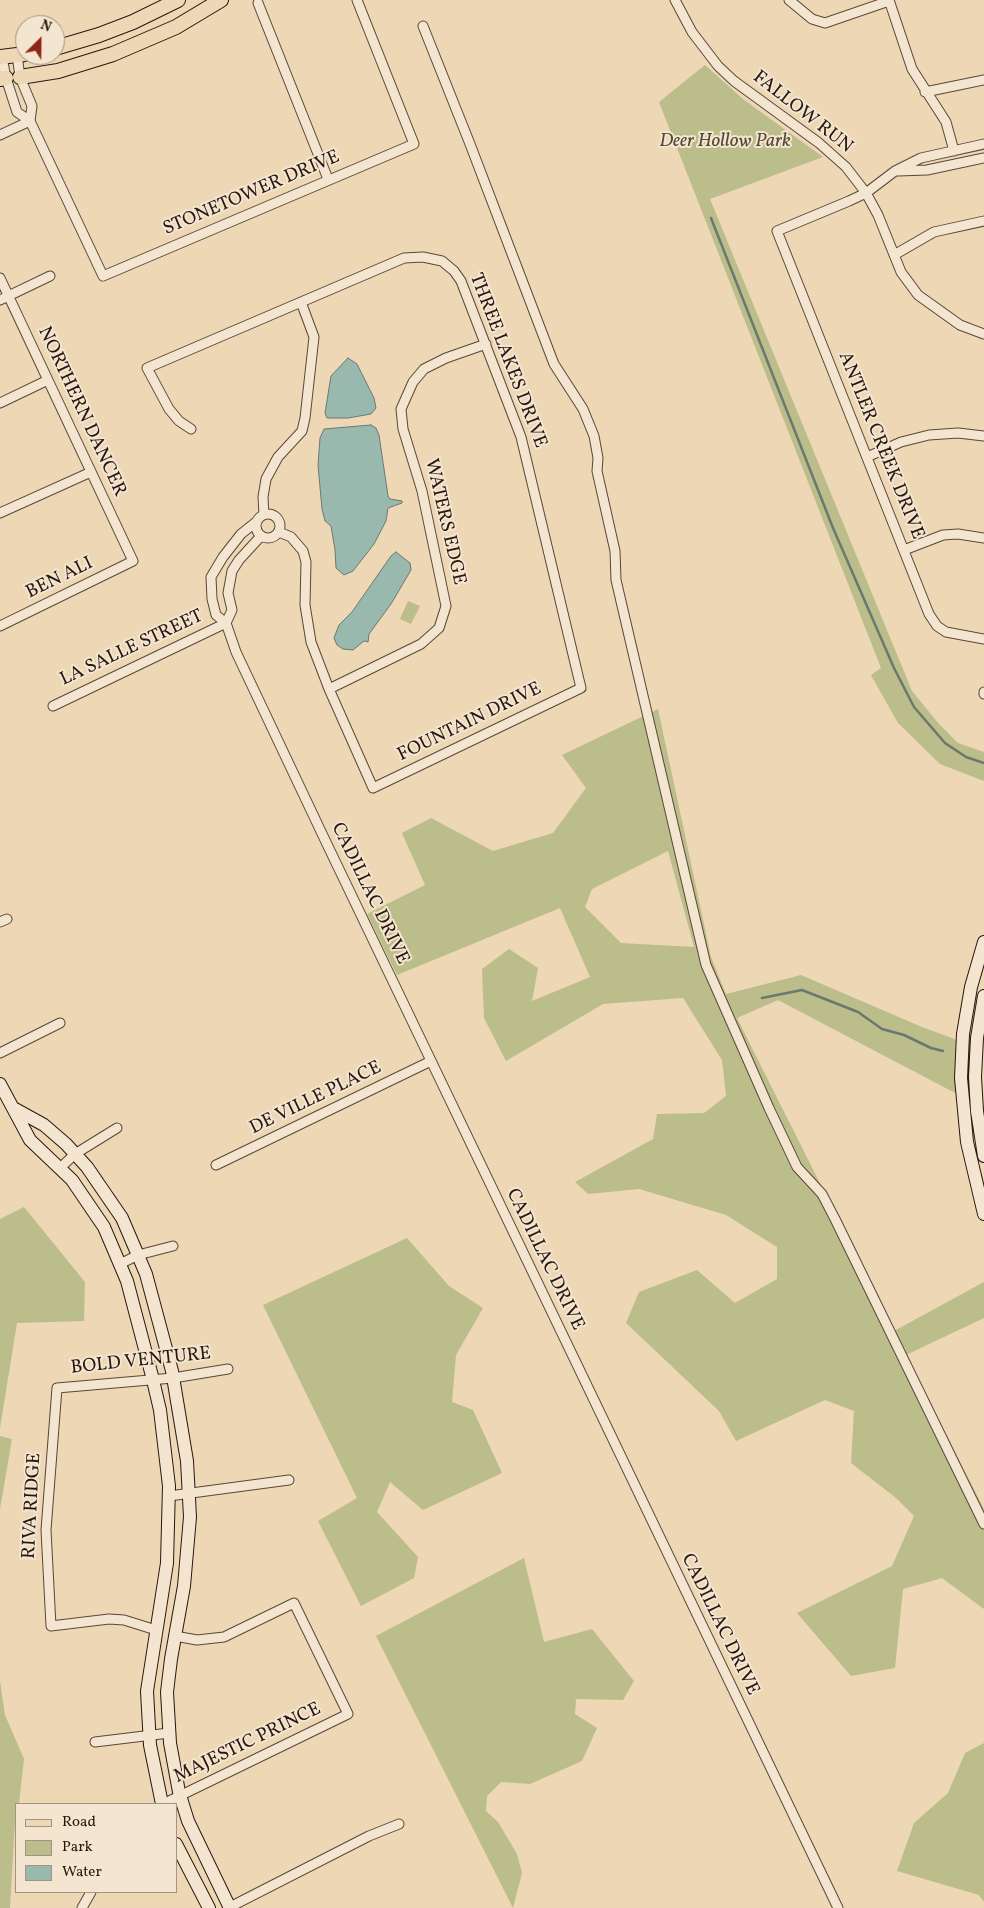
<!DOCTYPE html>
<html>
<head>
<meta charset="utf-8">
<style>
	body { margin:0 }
	#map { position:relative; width:984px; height:1908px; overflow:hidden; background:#edd7b5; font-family:Vollkorn,serif }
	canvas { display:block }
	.legend { position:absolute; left:15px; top:1803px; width:162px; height:90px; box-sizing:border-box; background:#f3e5cf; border:1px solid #a29383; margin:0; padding:6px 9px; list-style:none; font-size:15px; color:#281710 }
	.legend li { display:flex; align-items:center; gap:10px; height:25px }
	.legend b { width:25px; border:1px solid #a29383 }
	.north { position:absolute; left:15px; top:15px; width:50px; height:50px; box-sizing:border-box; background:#f3e5cf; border:1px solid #a29383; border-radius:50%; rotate:23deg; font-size:14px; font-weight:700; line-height:20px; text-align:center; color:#281710 }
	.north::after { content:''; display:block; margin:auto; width:18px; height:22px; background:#8f2418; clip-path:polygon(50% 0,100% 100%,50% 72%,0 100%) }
</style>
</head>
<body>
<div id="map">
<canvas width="984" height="1908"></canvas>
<ul class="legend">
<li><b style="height:6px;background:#edd7b5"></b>Road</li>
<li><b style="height:14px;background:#bbbd8b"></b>Park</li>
<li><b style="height:14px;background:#99b9af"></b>Water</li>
</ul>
<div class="north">N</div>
</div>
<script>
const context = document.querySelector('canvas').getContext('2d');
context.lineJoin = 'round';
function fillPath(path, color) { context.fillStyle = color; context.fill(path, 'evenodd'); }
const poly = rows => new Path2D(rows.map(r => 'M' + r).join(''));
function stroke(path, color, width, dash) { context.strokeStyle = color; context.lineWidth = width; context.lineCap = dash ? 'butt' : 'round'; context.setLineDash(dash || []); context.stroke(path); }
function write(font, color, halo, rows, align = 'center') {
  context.font = font + ' Vollkorn,serif'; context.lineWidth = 4; context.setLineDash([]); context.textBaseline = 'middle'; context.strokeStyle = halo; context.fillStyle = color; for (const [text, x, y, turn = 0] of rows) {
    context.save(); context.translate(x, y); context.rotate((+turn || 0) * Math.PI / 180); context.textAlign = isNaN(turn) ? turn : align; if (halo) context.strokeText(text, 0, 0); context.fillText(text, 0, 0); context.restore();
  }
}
fillPath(poly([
	[705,65,743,99,823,157,710,199,912,691,939,724,958,743,984,752,984,781,940,764,898,723,871,675,881,668,659,102],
	[408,601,420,606,411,624,400,619],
	[658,709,711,957,726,994,801,975,922,1027,957,1040,959,1095,778,1000,737,1018,894,1331,984,1282,984,1318,906,1355,984,1509,984,1609,942,1578,903,1589,895,1668,851,1676,797,1613,892,1566,914,1516,896,1498,851,1463,854,1411,825,1400,736,1441,719,1411,626,1323,639,1292,697,1270,735,1303,777,1279,777,1247,726,1215,639,1189,588,1194,575,1182,653,1139,657,1114,704,1113,726,1096,722,1060,683,998,603,1004,506,1061,484,1018,482,969,509,949,538,968,532,1001,590,977,560,908,397,975,367,914,425,885,402,833,431,818,493,851,553,833,586,788,562,755],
	[668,851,694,947,621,943,585,907,592,889],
	[24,1207,85,1282,84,1321,17,1323,0,1428,0,1219],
	[407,1238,449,1286,483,1308,456,1355,452,1402,473,1410,502,1473,423,1510,390,1482,377,1512,418,1557,414,1578,361,1606,318,1521,357,1498,263,1305],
	[0,1436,12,1439,0,1509],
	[524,1558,544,1642,592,1629,634,1681,623,1700,576,1699,575,1714,597,1728,582,1761,530,1784,501,1782,487,1796,486,1811,498,1822,517,1854,522,1873,513,1908,376,1636],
	[0,1681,5,1715,24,1759,19,1804,16,1804,10,1908,0,1908],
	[984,1743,984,1902,979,1895,897,1871,914,1823,948,1793,965,1753]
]), '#bbbd8b');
const water = poly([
	[348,358,357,364,374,398,376,408,371,414,348,418,327,418,325,413,331,376,348,358],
	[371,425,376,428,379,435,388,496,390,499,402,501,402,503,388,508,386,521,374,544,353,571,344,575,336,568,335,550,331,526,325,521,322,509,318,465,320,438,324,429,371,425],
	[396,552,410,563,411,570,391,604,369,634,368,642,364,641,353,650,343,649,337,645,334,638,339,625,352,612,391,556,396,552]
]);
fillPath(water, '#99b9af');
stroke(water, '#6c786f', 1);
stroke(poly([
	[711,218,833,528,894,668,914,707,945,743,966,757,984,763],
	[762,998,802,990,858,1012,882,1029,904,1035,931,1048,943,1051]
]), '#6c786f', 2.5);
const street = poly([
	[675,0,692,32,718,66,734,81,819,143,846,167,866,193,878,215,901,272,918,295,960,325,984,334],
	[789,0,812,19,825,23,889,1],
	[889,0,912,69,946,122,954,151],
	[258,3,328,179],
	[423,26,470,144,554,364,583,409,594,436,598,458,597,471,615,551,616,580,706,965,769,1108,797,1167,822,1194,835,1219,984,1524],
	[17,55,20,77,32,106,30,121],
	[2,57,6,78,17,112,30,121,103,276,414,144,357,0],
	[925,92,984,80],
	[0,135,30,121],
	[984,144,921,158,895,171,866,193,849,201,777,231,929,614,937,626,946,632,984,639],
	[898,171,927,170,984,158],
	[894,255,934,232,984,221],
	[0,278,133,561,0,626],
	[0,300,50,276],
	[0,403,48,380],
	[191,429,179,421,169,409,147,368,404,258,423,257,442,261,454,271,461,281,521,437,581,688,373,788,329,689,311,642,305,605,306,562,303,551,291,537,279,532],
	[867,457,901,442,929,435,958,433,984,436],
	[0,513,91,472],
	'256 526a12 12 0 1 1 24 0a12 12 0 1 1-24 0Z',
	[264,515,263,497,266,479,278,457,302,431,305,418,314,337,301,302],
	[904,550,943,535,958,534,984,538],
	[226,623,236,652,325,840,838,1908],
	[226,623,216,615,212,599,211,577,223,557,241,534,256,522],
	[226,623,232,610,228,593,232,571,239,560,261,536],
	[329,689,421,644,439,628,446,606,422,491,403,429,401,409,413,382,424,369,446,358,486,344],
	[984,694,984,692],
	[53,706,226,623],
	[0,922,7,919],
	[0,1053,60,1023],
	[216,1165,431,1061],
	[60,1168,75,1154,117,1128],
	[120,1264,138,1255,173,1246],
	[169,1496,289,1480],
	[156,1630,124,1620,109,1619,51,1626,46,1530,57,1388,173,1378,228,1369],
	[95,1742,169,1733],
	[163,1804,348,1714,294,1603,224,1637,197,1640,175,1636],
	[230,1907,369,1836,399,1824],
	[82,1908,91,1892]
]);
const secondary = poly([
	[984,942,971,987,963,1034,961,1078,967,1142,984,1214],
	[984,996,977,1038,975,1077,977,1111,984,1156],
	[0,1084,30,1140,72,1180,104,1227,127,1281,152,1376,160,1410,169,1486,167,1563,147,1691,150,1745,162,1804],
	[15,1109,44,1125,66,1144,87,1167,122,1218,146,1274,172,1371,187,1461,190,1517,184,1586,171,1659,167,1692,170,1743,179,1792,188,1821,230,1908],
	[176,1844,209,1908]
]);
const primary = poly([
	[55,48,99,35,133,22,178,0],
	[0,57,25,54],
	[20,77,58,71,113,54,176,27,221,0],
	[0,79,6,78]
]);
stroke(street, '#594739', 11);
stroke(secondary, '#281710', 14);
stroke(primary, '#281710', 16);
stroke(street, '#f3e5cf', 9);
stroke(secondary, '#f3e5cf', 12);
stroke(primary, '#edd7b5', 14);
write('19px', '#281710', '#f3e5cf', [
	["FALLOW RUN",802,113,38],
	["STONETOWER DRIVE",252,194,-23],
	["THREE LAKES DRIVE",507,361,69],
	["NORTHERN DANCER",81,412,65],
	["ANTLER CREEK DRIVE",880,446,68],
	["WATERS EDGE",444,522,77],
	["BEN ALI",60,579,-26],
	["LA SALLE STREET",132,649,-25],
	["FOUNTAIN DRIVE",470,723,-26],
	["CADILLAC DRIVE",369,894,64],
	["DE VILLE PLACE",316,1099,-26],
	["CADILLAC DRIVE",544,1260,64],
	["BOLD VENTURE",141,1362,-6],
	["RIVA RIDGE",33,1506,-87],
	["CADILLAC DRIVE",719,1625,64],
	["MAJESTIC PRINCE",248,1744,-26]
]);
write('italic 19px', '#544935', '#f3e5cf', [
	["Deer Hollow Park",725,143]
]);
</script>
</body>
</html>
